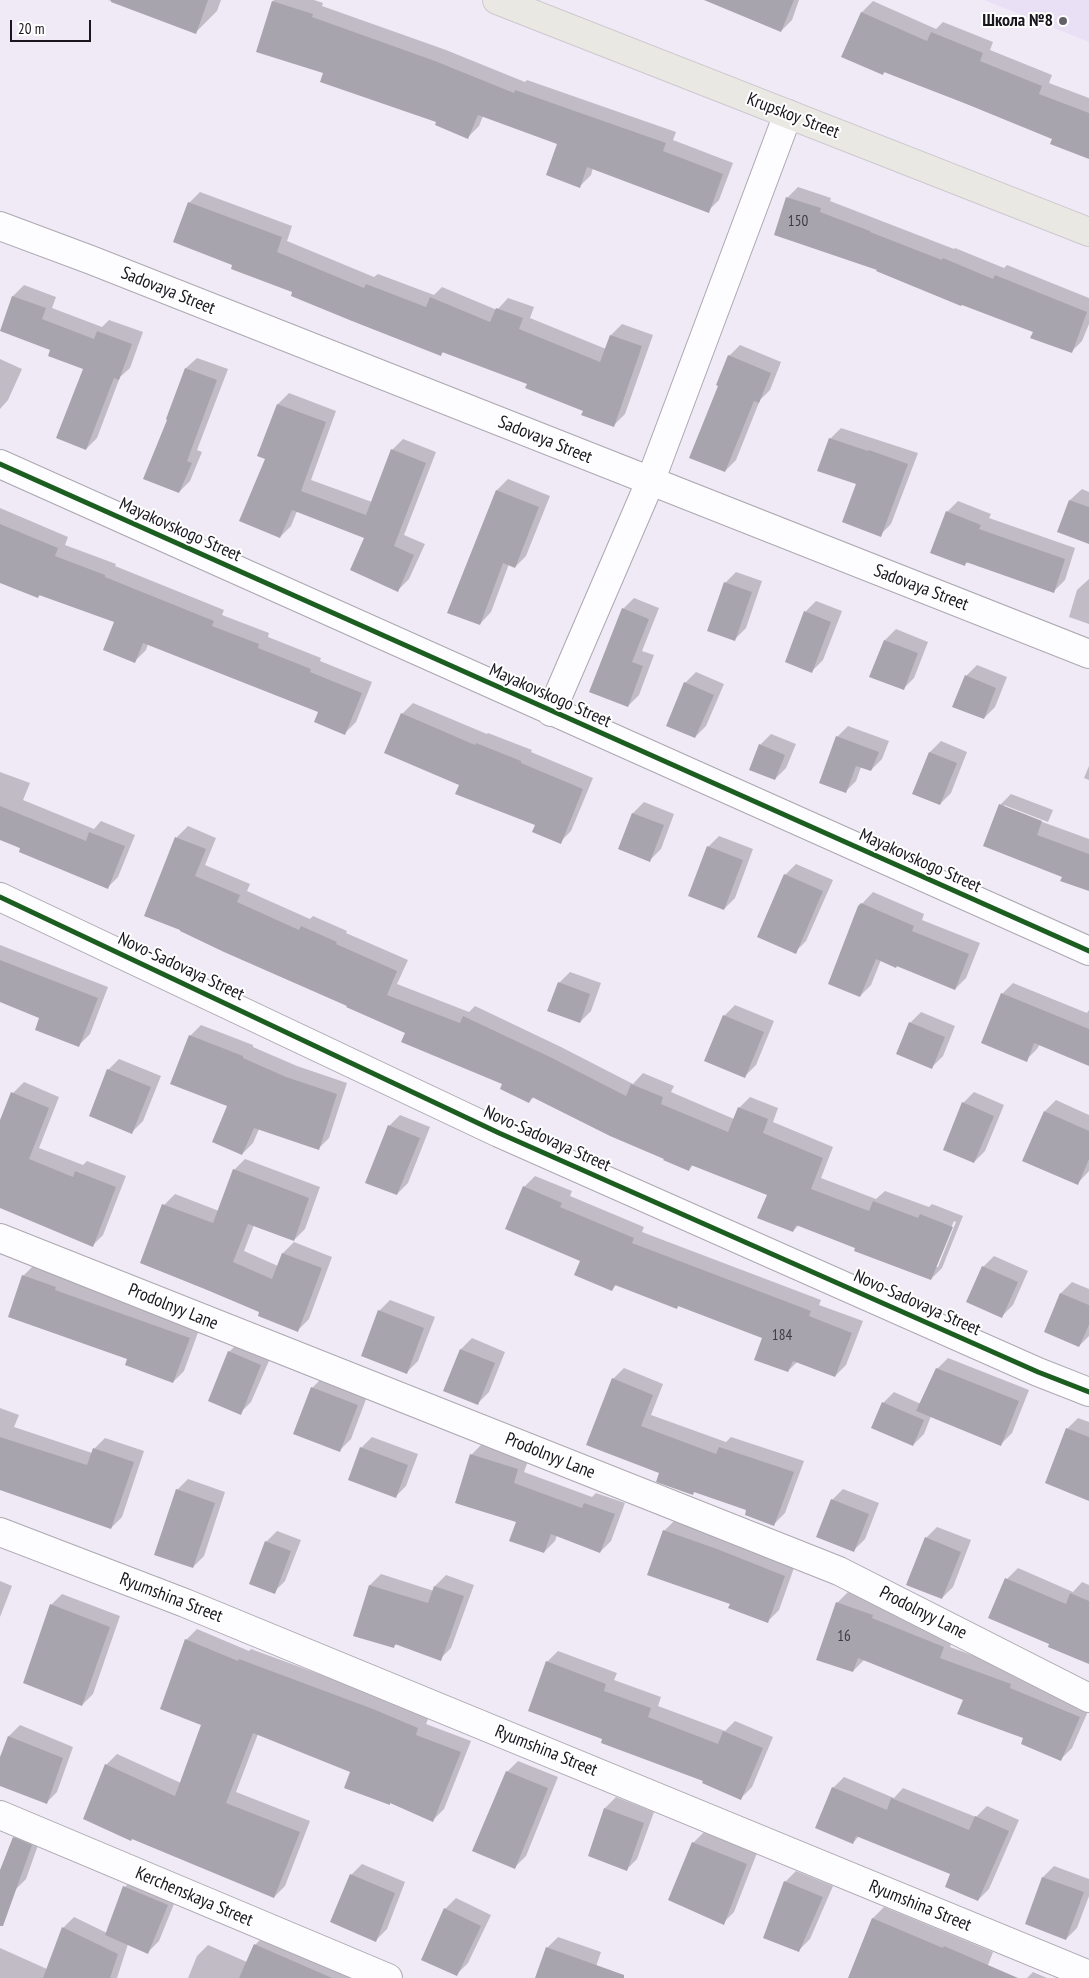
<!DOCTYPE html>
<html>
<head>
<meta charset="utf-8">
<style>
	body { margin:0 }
	#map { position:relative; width:1089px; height:1978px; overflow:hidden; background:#f0eaf6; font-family:"PT Sans Narrow",sans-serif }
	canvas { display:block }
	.scale { position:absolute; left:10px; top:20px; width:81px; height:22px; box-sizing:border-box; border:2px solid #19161e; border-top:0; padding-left:6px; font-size:15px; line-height:18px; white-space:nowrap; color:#19161e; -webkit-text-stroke:4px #fff; paint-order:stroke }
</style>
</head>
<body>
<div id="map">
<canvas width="1089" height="1978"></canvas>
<div class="scale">20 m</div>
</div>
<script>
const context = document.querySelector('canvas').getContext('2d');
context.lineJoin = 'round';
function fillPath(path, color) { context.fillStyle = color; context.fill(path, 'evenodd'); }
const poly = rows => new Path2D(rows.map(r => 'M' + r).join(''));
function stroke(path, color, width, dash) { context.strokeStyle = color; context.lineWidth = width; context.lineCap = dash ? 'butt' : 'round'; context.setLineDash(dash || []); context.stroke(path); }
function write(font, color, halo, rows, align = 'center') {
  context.font = font + ' "PT Sans Narrow",sans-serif'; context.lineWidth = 4; context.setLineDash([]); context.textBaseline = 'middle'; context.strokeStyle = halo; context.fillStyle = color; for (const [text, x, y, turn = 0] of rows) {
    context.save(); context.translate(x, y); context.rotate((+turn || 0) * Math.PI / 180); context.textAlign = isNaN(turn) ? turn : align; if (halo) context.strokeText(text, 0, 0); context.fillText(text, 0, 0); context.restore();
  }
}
fillPath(poly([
	[985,0,1089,0,1089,42,984,0]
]), '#e9e0f5');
fillPath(poly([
	[108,0,221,0,217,11,196,32],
	[274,0,314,0,323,3,322,6,446,50,525,82,527,80,676,132,673,140,733,163,719,200,708,211,593,168,591,175,580,186,558,143,483,116,479,126,468,137,438,121,324,72,273,1],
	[739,0,799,0,792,20,781,31],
	[873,1,936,29,943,22,993,42,990,50,1052,75,1049,83,1089,98,1089,151,885,72,882,74,843,56,862,12],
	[798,187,831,198,830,201,954,249,955,248,1004,268,1007,265,1089,298,1089,324,1082,341,1071,352,1034,332,878,269,787,198],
	[200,192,292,226,287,241,374,277,378,274,434,295,442,287,497,310,508,298,534,307,530,318,606,349,611,335,622,324,653,335,625,414,614,425,529,383,444,351,441,355,234,264,189,203],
	[24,285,56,297,52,308,102,327,109,320,143,332,130,368,120,377,97,438,86,449,85,368,52,349,1,330,13,296],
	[740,345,781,362,770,390,760,400,736,460,725,471,720,385,729,356],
	[197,358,228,369,197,450,202,452,190,481,179,492,169,419,186,368],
	[0,359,22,369,8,400,0,409],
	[289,393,336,411,311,480,372,502,392,450,403,439,436,452,404,535,425,544,409,579,398,590,366,537,297,511,291,526,280,537,267,458,278,404],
	[841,428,918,453,891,524,880,535,858,483,830,439],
	[508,479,550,496,526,556,515,567,509,564,491,612,480,624,449,612,497,490],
	[1082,489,1089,492,1089,543,1059,531,1070,500],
	[958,501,991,514,989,518,1075,548,1065,580,1054,591,968,562,964,565,947,512],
	[0,508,68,537,65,545,116,564,115,566,224,610,222,615,269,633,268,637,321,658,320,661,372,682,356,722,345,733,320,711,148,644,146,650,135,661,116,621,41,594,38,597,0,572],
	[736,572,762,581,746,628,735,639,725,583],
	[1089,579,1089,624,1069,617,1077,590],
	[634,598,659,608,642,651,654,655,639,695,628,706,590,692,623,609],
	[816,601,842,611,823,660,812,671,805,612],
	[896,629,928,642,914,678,903,689,871,676,885,640],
	[977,665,1007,677,995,707,984,718,966,676],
	[696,672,724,684,706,726,695,737,685,683],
	[413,703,487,734,488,733,532,750,531,752,593,778,571,831,560,842,536,825,460,785,402,714],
	[848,726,889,741,882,759,871,770,861,767,856,781,845,792,837,737],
	[771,734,796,744,786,768,775,779,760,745],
	[941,741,967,752,951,793,940,804,913,793,930,752],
	[1089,766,1089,780,1084,778],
	[0,772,30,783,23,800,94,829,101,821,135,835,118,877,107,888,0,839],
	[1011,794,1053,810,1048,822,1004,805,1004,808,1089,839,1089,890,1063,876,1000,805],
	[644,802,674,814,661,849,650,860,620,848,633,813],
	[188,826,216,838,205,865,250,884,247,891,310,919,313,916,347,931,346,933,408,960,397,984,469,1012,475,1006,561,1047,633,1084,643,1073,674,1086,671,1092,734,1119,739,1108,750,1097,778,1108,773,1122,833,1147,821,1178,876,1199,885,1191,929,1207,932,1204,963,1216,942,1268,931,1279,799,1225,793,1231,768,1194,693,1165,689,1170,534,1097,529,1102,504,1084,406,1033,182,929,146,915,177,837],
	[954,1221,956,1222,938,1267,935,1267],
	[719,836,753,849,735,898,724,909,708,847],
	[796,864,833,880,806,941,795,952,785,875],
	[873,892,924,914,922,920,980,943,966,978,955,989,881,960,871,985,860,996,859,907],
	[0,945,108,987,90,1034,79,1045,41,1017,0,1000],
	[570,972,601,983,591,1011,580,1022,559,983],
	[1013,983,1087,1013,1089,1010,1089,1065,1040,1044,1037,1049,1026,1060,1002,994],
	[735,1005,774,1021,756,1065,745,1076,724,1016],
	[921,1012,955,1026,943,1056,932,1067,910,1023],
	[201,1025,253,1045,253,1047,297,1066,347,1083,329,1138,318,1149,259,1129,253,1143,242,1154,228,1106,190,1036],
	[119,1059,161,1076,143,1121,132,1132,108,1070],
	[24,1082,59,1097,39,1148,83,1165,87,1161,126,1176,103,1235,92,1246,0,1207,0,1125,13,1093],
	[974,1092,1004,1105,985,1151,974,1162,963,1103],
	[1056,1100,1089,1115,1089,1171,1077,1184,1045,1111],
	[400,1115,430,1127,408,1183,397,1194,389,1126],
	[245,1159,320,1187,305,1229,294,1240,254,1225,244,1251,278,1266,283,1253,294,1242,332,1257,309,1319,298,1330,261,1312,141,1263,164,1205,175,1194,219,1211,234,1170],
	[535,1176,572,1191,570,1196,644,1227,642,1232,821,1300,819,1305,863,1321,846,1365,835,1376,798,1361,788,1371,764,1338,679,1305,677,1307,617,1284,612,1289,581,1260,524,1187],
	[994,1256,1028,1271,1013,1305,1002,1316,968,1301,983,1267],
	[34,1265,200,1327,184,1371,173,1382,129,1358,23,1276],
	[1072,1282,1089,1289,1089,1336,1079,1346,1045,1331,1061,1293],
	[390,1300,435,1317,418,1361,407,1372,379,1311],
	[472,1338,505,1352,489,1392,478,1403,445,1391,461,1349],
	[240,1341,272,1354,251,1402,240,1413,229,1352],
	[948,1358,1029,1390,1012,1433,1001,1444,931,1416,924,1434,913,1445,883,1403,894,1392,921,1404,937,1369],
	[624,1368,663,1384,651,1415,726,1442,731,1437,804,1461,785,1513,774,1524,748,1509,661,1473,613,1379],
	[323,1377,368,1394,351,1439,340,1450,312,1388],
	[0,1408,19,1415,14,1427,92,1453,94,1449,105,1438,144,1451,122,1517,111,1528,0,1489],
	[1078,1418,1089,1422,1089,1499,1067,1429],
	[372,1437,418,1454,406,1486,395,1497,361,1448],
	[482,1444,529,1458,524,1472,592,1497,596,1493,625,1503,611,1541,600,1552,557,1535,555,1541,544,1552,518,1521,471,1455],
	[188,1479,225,1492,204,1556,193,1567,177,1490],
	[843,1489,879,1503,865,1539,854,1550,832,1500],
	[675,1520,795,1565,779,1610,768,1621,731,1603,664,1531],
	[937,1527,971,1540,953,1587,942,1598,926,1538],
	[277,1531,301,1540,285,1581,274,1592,266,1542],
	[1018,1568,1073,1592,1082,1582,1089,1585,1089,1661,1051,1643,1007,1579],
	[381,1574,434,1591,435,1586,446,1575,474,1585,451,1648,440,1659,397,1644,393,1647,355,1635,370,1585],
	[0,1581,12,1586,0,1617],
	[848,1592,883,1604,954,1636,950,1647,1021,1673,1089,1709,1072,1748,1061,1759,964,1699,864,1660,853,1671,837,1603],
	[62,1594,120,1616,93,1694,82,1705,51,1605],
	[197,1629,249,1651,251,1649,384,1698,429,1717,426,1724,471,1741,444,1809,433,1820,391,1802,352,1771,258,1734,236,1792,310,1821,285,1886,274,1897,106,1765,117,1754,181,1783,203,1725,186,1640],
	[558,1651,617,1673,614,1680,661,1697,658,1706,725,1731,735,1721,773,1737,752,1787,741,1798,705,1780,604,1738,547,1662],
	[20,1725,73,1747,57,1792,46,1803,0,1785,0,1760,9,1736],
	[518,1761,558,1777,526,1856,515,1867,507,1772],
	[844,1777,894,1798,903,1788,976,1817,987,1806,1019,1820,989,1889,978,1900,952,1874,859,1836,853,1843,833,1788],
	[616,1797,654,1812,637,1859,626,1870,605,1808],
	[25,1827,42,1834,26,1879,15,1890,0,1885,0,1874,14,1838],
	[704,1832,757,1853,734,1912,723,1923,693,1843],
	[362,1864,405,1882,387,1929,376,1940,351,1875],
	[1054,1866,1089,1879,1089,1896,1077,1928,1066,1939,1026,1923,1043,1877],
	[796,1871,833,1886,810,1939,799,1950,785,1882],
	[136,1876,178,1894,159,1941,148,1952,128,1944,117,1978,0,1978,0,1948,47,1969,63,1928,74,1917,107,1933,125,1887],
	[456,1898,491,1915,468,1963,457,1974,445,1909],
	[884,1907,993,1952,983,1978,849,1978,873,1918],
	[266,1934,366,1978,188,1978,197,1956,208,1945,247,1962,255,1945],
	[558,1937,601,1952,592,1978,537,1978,547,1948],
	[1033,1972,1047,1978,1027,1978]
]), '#0003');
fillPath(poly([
	[111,0,208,0,196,34,111,2],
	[704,0,794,0,781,32],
	[272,1,313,14,312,17,435,61,514,93,515,90,666,143,663,151,723,174,709,213,587,167,580,188,546,175,557,144,478,115,468,139,435,125,436,122,320,82,323,73,256,52],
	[861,12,927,41,931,32,983,53,980,61,1042,86,1039,94,1089,113,1089,159,1050,144,1052,139,964,103,884,72,883,75,841,57],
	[786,197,821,208,820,212,870,231,870,232,942,260,943,258,993,279,995,275,1087,312,1072,353,1030,338,1033,332,962,305,961,306,876,271,877,270,774,235],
	[188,202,282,237,277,252,364,288,366,284,426,307,430,297,490,322,496,308,523,318,519,329,600,362,610,335,642,346,614,427,581,415,583,411,525,388,527,384,442,352,441,356,352,321,291,296,292,292,231,269,232,265,173,242],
	[12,296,46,308,42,319,94,339,97,331,132,344,119,380,114,378,86,450,56,438,83,369,48,356,50,350,0,331],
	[728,355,771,373,759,403,754,401,725,472,689,458,718,386,716,385],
	[185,368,217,380,187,461,192,463,179,493,143,479,167,420,166,419],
	[277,404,326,422,301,491,366,515,391,449,426,463,394,546,414,555,398,592,350,570,364,538,292,510,280,538,239,521,265,459,257,456],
	[829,438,868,451,869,450,908,464,881,537,842,522,856,484,817,471],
	[496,490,539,507,515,568,503,563,480,625,447,613],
	[1069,500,1089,507,1089,544,1057,532],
	[946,511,981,525,979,529,1065,559,1054,593,966,562,965,566,930,553],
	[0,524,58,548,55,556,105,575,105,577,214,621,212,626,259,644,258,648,311,669,310,672,362,693,345,735,314,722,318,712,143,643,135,663,103,650,114,622,39,595,38,598,0,583],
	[724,582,752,592,735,641,707,631],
	[622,608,649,619,632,662,643,666,628,707,589,692],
	[804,611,831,622,812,673,785,662],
	[884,640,918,653,904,690,869,677],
	[965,675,996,688,984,719,952,707],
	[684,682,714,695,695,738,666,726],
	[401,713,475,745,476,743,521,761,521,763,583,789,561,844,532,832,535,825,455,794,459,785,384,753],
	[836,736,879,752,871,771,856,766,846,793,819,783],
	[759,744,785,755,775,780,749,770],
	[929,752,957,763,940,805,912,794],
	[999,804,1042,821,1037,835,1089,854,1089,891,1060,881,1062,877,983,846],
	[0,806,86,841,89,832,125,846,108,889,19,852,20,848,0,840],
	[632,813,664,825,650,862,618,849],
	[175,837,206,849,195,876,240,895,237,902,299,930,301,926,337,942,336,944,397,971,387,995,460,1023,463,1016,550,1057,626,1096,631,1084,663,1097,661,1104,728,1132,738,1107,768,1119,763,1133,823,1158,811,1189,869,1211,873,1201,918,1218,920,1214,953,1227,931,1280,854,1251,855,1248,796,1225,793,1232,757,1218,767,1195,691,1165,689,1171,663,1160,664,1159,610,1136,532,1097,529,1103,500,1089,502,1084,401,1042,405,1033,346,1007,347,1006,224,952,180,931,180,930,144,916],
	[707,846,743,860,724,910,688,896],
	[784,874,823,891,796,954,757,937],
	[861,903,914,926,912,931,969,954,955,990,897,966,896,968,876,959,860,997,828,984,858,906],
	[0,960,98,998,79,1047,35,1030,39,1018,0,1002],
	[558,982,590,994,580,1023,547,1011],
	[1001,993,1089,1029,1089,1066,1034,1043,1027,1062,981,1043],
	[723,1015,764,1032,745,1078,704,1061],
	[909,1022,945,1037,932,1069,896,1054],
	[189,1035,243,1056,243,1058,286,1077,337,1094,319,1150,254,1128,242,1155,212,1142,227,1106,170,1084],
	[107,1069,151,1087,132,1134,89,1116],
	[11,1092,49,1108,29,1159,73,1177,75,1171,116,1187,93,1247,0,1208,0,1120],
	[962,1102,994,1116,974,1163,943,1150],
	[1044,1111,1089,1131,1089,1159,1078,1185,1022,1161],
	[388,1125,420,1138,397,1195,365,1183],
	[233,1169,309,1198,294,1241,248,1224,233,1262,272,1279,282,1253,322,1268,298,1332,258,1316,259,1312,205,1289,140,1263,162,1204,213,1223],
	[523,1186,562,1203,560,1207,634,1238,632,1243,811,1311,809,1316,852,1333,835,1377,793,1361,788,1372,754,1360,762,1338,678,1306,677,1309,615,1285,612,1291,574,1275,580,1261,505,1229],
	[982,1266,1018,1282,1002,1318,966,1302],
	[22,1275,56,1287,55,1290,190,1338,173,1383,125,1365,127,1359,8,1317],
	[1060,1293,1089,1305,1089,1325,1079,1347,1044,1332],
	[378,1310,424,1328,407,1374,361,1356],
	[460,1349,495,1363,478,1405,443,1391],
	[228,1351,261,1365,241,1415,208,1401],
	[936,1368,1019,1401,1001,1446,916,1411],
	[612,1378,653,1395,641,1426,716,1454,719,1447,794,1472,774,1526,745,1515,746,1510,694,1492,693,1495,656,1482,659,1473,586,1445],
	[311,1387,358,1405,340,1452,293,1434],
	[882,1402,924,1420,913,1446,871,1428],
	[1066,1428,1089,1437,1089,1501,1045,1483],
	[0,1437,87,1465,93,1448,134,1462,111,1529,0,1490],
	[360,1447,408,1465,396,1498,348,1480],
	[470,1454,518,1469,514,1483,582,1508,584,1503,615,1514,600,1553,551,1534,544,1553,509,1541,516,1522,455,1503],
	[176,1489,215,1503,193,1568,154,1555],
	[831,1499,869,1514,854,1552,816,1537],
	[663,1530,717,1549,785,1576,768,1623,728,1608,730,1604,647,1575],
	[925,1537,961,1552,942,1599,906,1585],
	[265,1541,291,1551,275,1594,249,1584],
	[1005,1578,1066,1604,1070,1593,1089,1601,1089,1664,1048,1647,1049,1644,988,1618],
	[369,1585,428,1603,434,1586,464,1596,441,1661,395,1644,394,1648,353,1636],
	[836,1602,873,1615,872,1618,944,1647,940,1658,1011,1684,1010,1688,1080,1717,1061,1761,1021,1744,1023,1738,957,1714,963,1700,858,1658,853,1672,816,1660],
	[50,1604,110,1627,82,1706,23,1683],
	[185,1639,238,1661,239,1659,373,1709,418,1728,416,1735,461,1752,433,1822,390,1803,390,1805,344,1788,350,1772,253,1733,226,1803,300,1832,274,1898,132,1839,131,1841,83,1819,105,1764,175,1796,201,1725,160,1709],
	[546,1661,606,1684,604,1691,651,1708,648,1717,718,1744,723,1731,763,1748,741,1800,702,1783,703,1781,601,1743,602,1739,528,1711],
	[8,1736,63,1758,47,1804,0,1786,0,1757],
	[506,1771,548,1788,515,1869,472,1851],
	[832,1787,887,1810,891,1798,969,1830,975,1816,1009,1831,978,1901,945,1887,950,1874,856,1836,853,1844,815,1828],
	[604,1808,644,1823,627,1871,588,1856],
	[13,1837,32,1845,3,1926,0,1926,0,1870],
	[692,1842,747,1864,724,1925,668,1900],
	[350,1874,395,1893,376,1942,330,1922],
	[1042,1877,1084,1892,1066,1940,1025,1924],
	[784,1881,823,1897,799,1952,763,1938],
	[123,1886,168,1905,148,1954,105,1935],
	[444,1908,481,1926,457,1976,421,1960],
	[872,1918,943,1948,944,1946,1018,1978,848,1978],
	[62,1927,118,1954,110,1978,43,1978],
	[254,1944,332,1978,239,1978],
	[546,1947,624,1975,624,1978,535,1978]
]), '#a8a4ad');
const minor = poly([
	[0,226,91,260,1089,654],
	[0,464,1089,951],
	[551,712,650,482,788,114],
	[0,897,499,1133,1038,1372,1089,1392],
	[0,1238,839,1571,1089,1698],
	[0,1532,185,1603,1089,1975],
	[0,1815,388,1978]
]);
const major = poly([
	[497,0,1089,232]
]);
stroke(minor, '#aca8b1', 30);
stroke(major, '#cbc9cf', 30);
stroke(minor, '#fdfcfe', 28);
stroke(major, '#e9e8e3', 28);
stroke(poly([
	[0,464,1089,951],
	[0,897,499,1133,1038,1372,1089,1392]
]), '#1b5e20', 5);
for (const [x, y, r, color] of [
	[1063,21,5,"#64606a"]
]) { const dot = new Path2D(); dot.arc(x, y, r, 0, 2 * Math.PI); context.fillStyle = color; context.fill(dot); stroke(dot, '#fff', 2); }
write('15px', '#3d3a42', null, [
	["150",798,222],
	["184",782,1336],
	["16",844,1637]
]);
write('bold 18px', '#19161e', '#fff', [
	["Школа №8",1053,21]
], 'right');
write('18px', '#19161e', '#fff', [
	["Krupskoy Street",793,116,21],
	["Sadovaya Street",168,291,22],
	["Sadovaya Street",545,440,22],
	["Mayakovskogo Street",180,530,24],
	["Sadovaya Street",921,588,21],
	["Mayakovskogo Street",550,696,24],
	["Mayakovskogo Street",920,861,24],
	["Novo-Sadovaya Street",181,967,25],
	["Novo-Sadovaya Street",547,1139,24],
	["Novo-Sadovaya Street",917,1303,24],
	["Prodolnyy Lane",173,1307,22],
	["Prodolnyy Lane",550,1456,22],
	["Ryumshina Street",171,1598,21],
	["Prodolnyy Lane",923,1613,27],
	["Ryumshina Street",546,1751,22],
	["Kerchenskaya Street",194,1897,23],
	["Ryumshina Street",920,1906,22]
]);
</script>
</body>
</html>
